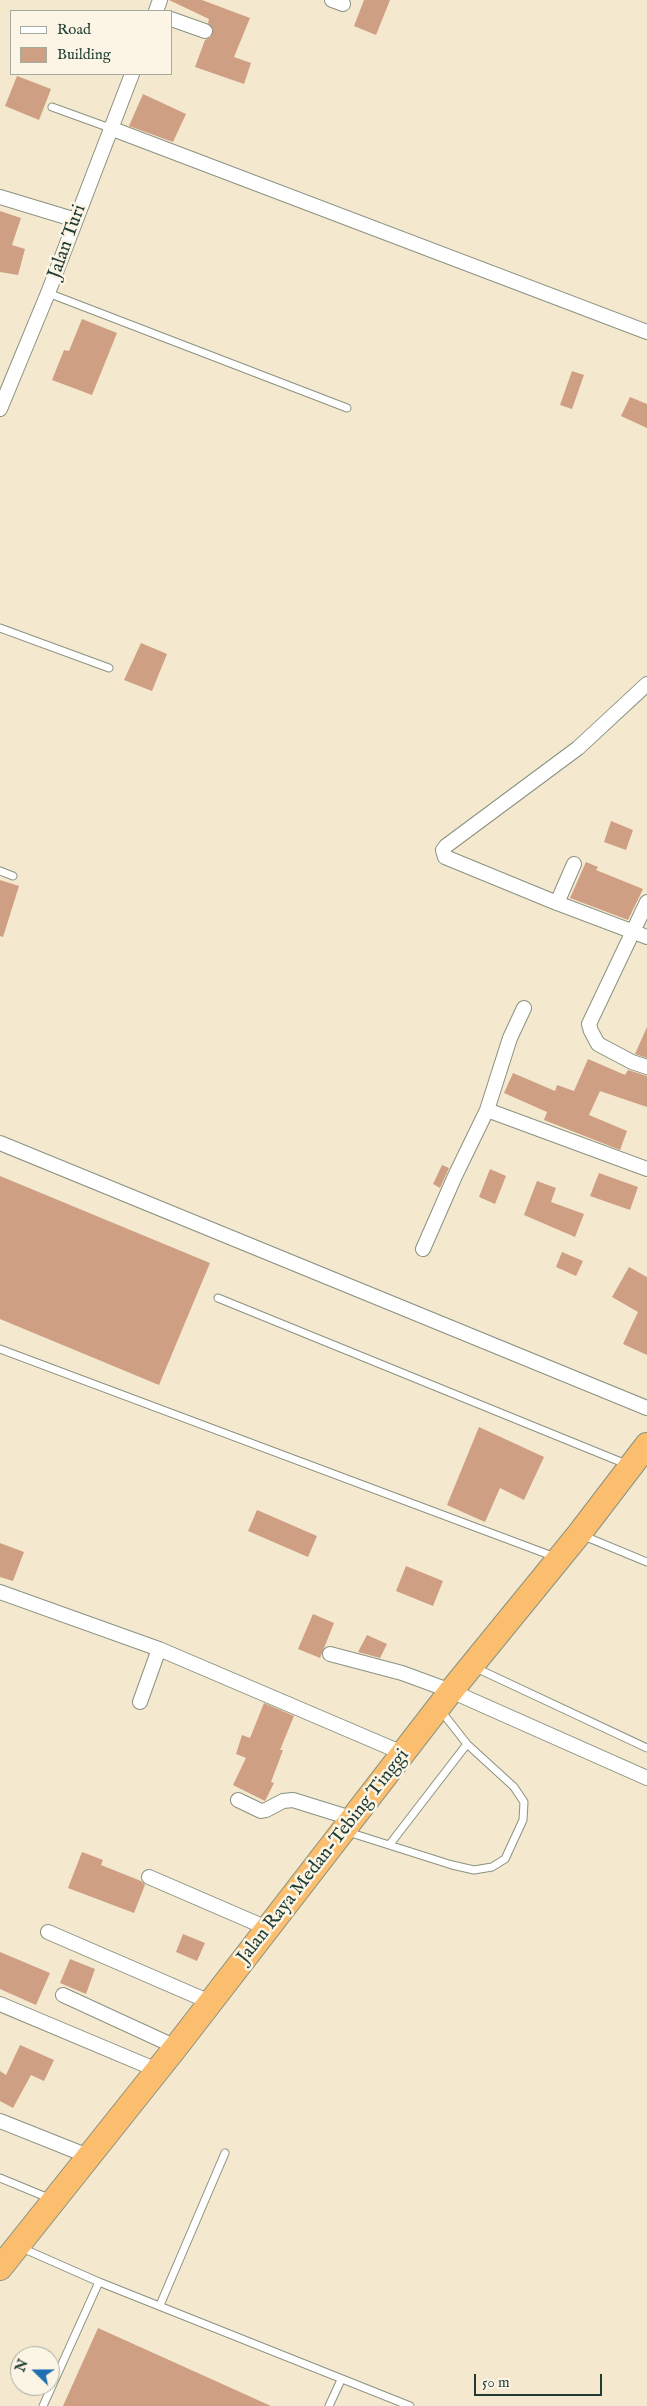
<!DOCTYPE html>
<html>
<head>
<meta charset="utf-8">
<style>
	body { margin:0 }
	#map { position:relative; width:647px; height:2406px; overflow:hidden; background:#f4e8ce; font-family:"IM FELL English",serif }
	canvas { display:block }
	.legend { position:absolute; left:10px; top:10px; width:162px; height:65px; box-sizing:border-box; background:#fcf5e5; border:1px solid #a4ab9e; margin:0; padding:6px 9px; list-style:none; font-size:15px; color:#1f3d34 }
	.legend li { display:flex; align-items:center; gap:10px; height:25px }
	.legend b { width:25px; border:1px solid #a4ab9e }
	.north { position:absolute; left:10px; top:2346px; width:50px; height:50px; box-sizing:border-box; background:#fcf5e5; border:1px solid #a4ab9e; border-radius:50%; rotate:292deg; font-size:14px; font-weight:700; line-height:20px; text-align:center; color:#1f3d34 }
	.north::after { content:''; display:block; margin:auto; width:18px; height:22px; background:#1f6fb2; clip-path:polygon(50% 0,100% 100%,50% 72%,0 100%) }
	.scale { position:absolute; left:474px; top:2374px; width:128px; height:22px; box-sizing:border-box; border:2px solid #1f3d34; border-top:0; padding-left:6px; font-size:15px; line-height:18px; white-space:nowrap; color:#1f3d34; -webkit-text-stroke:4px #fcf5e5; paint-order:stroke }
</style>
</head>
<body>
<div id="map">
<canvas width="647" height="2406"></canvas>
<ul class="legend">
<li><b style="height:6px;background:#fff"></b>Road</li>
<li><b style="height:14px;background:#cf9f83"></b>Building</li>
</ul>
<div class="north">N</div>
<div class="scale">50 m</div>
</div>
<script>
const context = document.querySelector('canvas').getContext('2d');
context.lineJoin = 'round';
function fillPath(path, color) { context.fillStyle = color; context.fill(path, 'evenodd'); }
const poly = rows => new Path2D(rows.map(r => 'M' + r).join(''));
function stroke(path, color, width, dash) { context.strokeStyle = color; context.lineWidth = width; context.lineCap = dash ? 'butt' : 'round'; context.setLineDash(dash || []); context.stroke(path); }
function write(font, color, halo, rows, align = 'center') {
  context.font = font + ' "IM FELL English",serif'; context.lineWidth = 5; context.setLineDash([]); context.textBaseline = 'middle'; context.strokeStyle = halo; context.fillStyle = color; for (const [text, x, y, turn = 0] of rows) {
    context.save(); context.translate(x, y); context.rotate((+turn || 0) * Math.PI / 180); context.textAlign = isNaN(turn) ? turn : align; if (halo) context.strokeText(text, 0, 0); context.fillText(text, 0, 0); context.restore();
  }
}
fillPath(poly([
	[169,0,202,0,250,18,234,57,251,63,244,84,195,67,205,40,211,37,213,29,208,23,209,19],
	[364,0,390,0,376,35,354,26],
	[17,76,51,89,39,120,5,106],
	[143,94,186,114,173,142,129,126],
	[0,211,21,218,12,245,25,249,18,275,0,272],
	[82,319,117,333,92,395,52,380,64,350,69,351],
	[572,371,584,375,572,409,560,405],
	[630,397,647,404,647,428,621,416],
	[141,643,167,654,152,691,124,680],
	[611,821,633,830,626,850,604,842],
	[586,862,598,867,596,870,643,889,628,920,570,898],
	[0,880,19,886,3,937,0,936],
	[647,1027,647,1058,635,1054],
	[588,1059,625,1075,628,1070,647,1076,647,1107,600,1091,589,1115,627,1131,620,1150,544,1120,547,1112,504,1093,513,1073,555,1091,557,1085,574,1091],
	[442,1165,449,1168,440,1188,433,1184],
	[490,1169,506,1176,495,1204,479,1197],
	[599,1173,638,1187,630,1210,590,1196],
	[0,1176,210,1263,159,1385,0,1319],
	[537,1181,556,1188,551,1202,584,1214,575,1237,524,1215],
	[562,1252,583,1261,576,1276,556,1267],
	[629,1267,647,1277,647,1355,623,1344,638,1312,612,1297],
	[479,1427,544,1457,524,1500,500,1488,485,1522,447,1505],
	[257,1510,317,1536,308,1557,248,1531],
	[0,1543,24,1552,13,1581,0,1577],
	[406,1566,443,1581,433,1606,396,1591],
	[313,1614,334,1623,320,1658,298,1649],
	[367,1635,387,1644,380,1658,358,1652],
	[264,1703,294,1716,280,1750,283,1750,271,1782,274,1783,265,1801,233,1785,246,1758,236,1754,242,1735,250,1738],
	[82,1852,103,1860,101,1865,141,1881,145,1885,134,1913,68,1888],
	[183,1934,205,1943,197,1961,176,1952],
	[0,1952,50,1973,36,2005,0,1989],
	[70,1959,95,1969,86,1994,60,1983],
	[20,2045,54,2060,44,2081,31,2075,13,2108,0,2101,0,2071,6,2075],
	[98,2328,271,2406,63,2406]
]), '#cf9f83');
const lane = poly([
	[52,107,110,128],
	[48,293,347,408],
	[0,628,109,668],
	[0,871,13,876],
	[218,1298,626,1464],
	[0,1349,555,1557],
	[584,1536,647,1562],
	[476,1668,647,1748],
	[348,1832,452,1865,474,1870,492,1867,505,1859,523,1820,524,1802,514,1787,467,1744,441,1711],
	[390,1844,467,1744],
	[0,2178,51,2199],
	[22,2248,99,2282,410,2406],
	[160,2305,225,2153],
	[43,2406,99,2282],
	[329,2406,341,2380]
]);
const street = poly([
	[332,0,343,4],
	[156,11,160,0],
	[171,19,205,31],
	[110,128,647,332],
	[0,197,76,220],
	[0,409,48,293,132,74],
	[647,684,578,748,446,846,443,850,445,857,557,903,647,937],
	[647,902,589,1024,591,1031,598,1044,632,1062,647,1067],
	[557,903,574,864],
	[524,1008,510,1038,487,1110,647,1169],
	[0,1143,647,1408],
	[423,1249,455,1176,487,1110],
	[0,1592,159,1649,405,1754],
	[330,1654,402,1673,451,1691,647,1778],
	[140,1702,159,1649],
	[238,1800,261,1811,266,1810,283,1801,293,1800,354,1819],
	[149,1877,267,1928],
	[48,1932,210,2002],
	[63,1995,176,2047],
	[0,2004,157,2070],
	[0,2121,88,2156]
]);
const highway = poly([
	[0,2268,176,2047,451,1691,579,1534,647,1445]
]);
stroke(lane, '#8a9281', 9);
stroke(street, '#8a9281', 16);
stroke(highway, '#8a9281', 26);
stroke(lane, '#fff', 7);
stroke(street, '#fff', 14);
stroke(highway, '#fabe6e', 24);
write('19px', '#1f3d34', '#fcf5e5', [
	["Jalan Turi",68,242,-70],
	["Jalan Raya Medan-Tebing Tinggi",324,1857,-52]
]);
</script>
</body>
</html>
